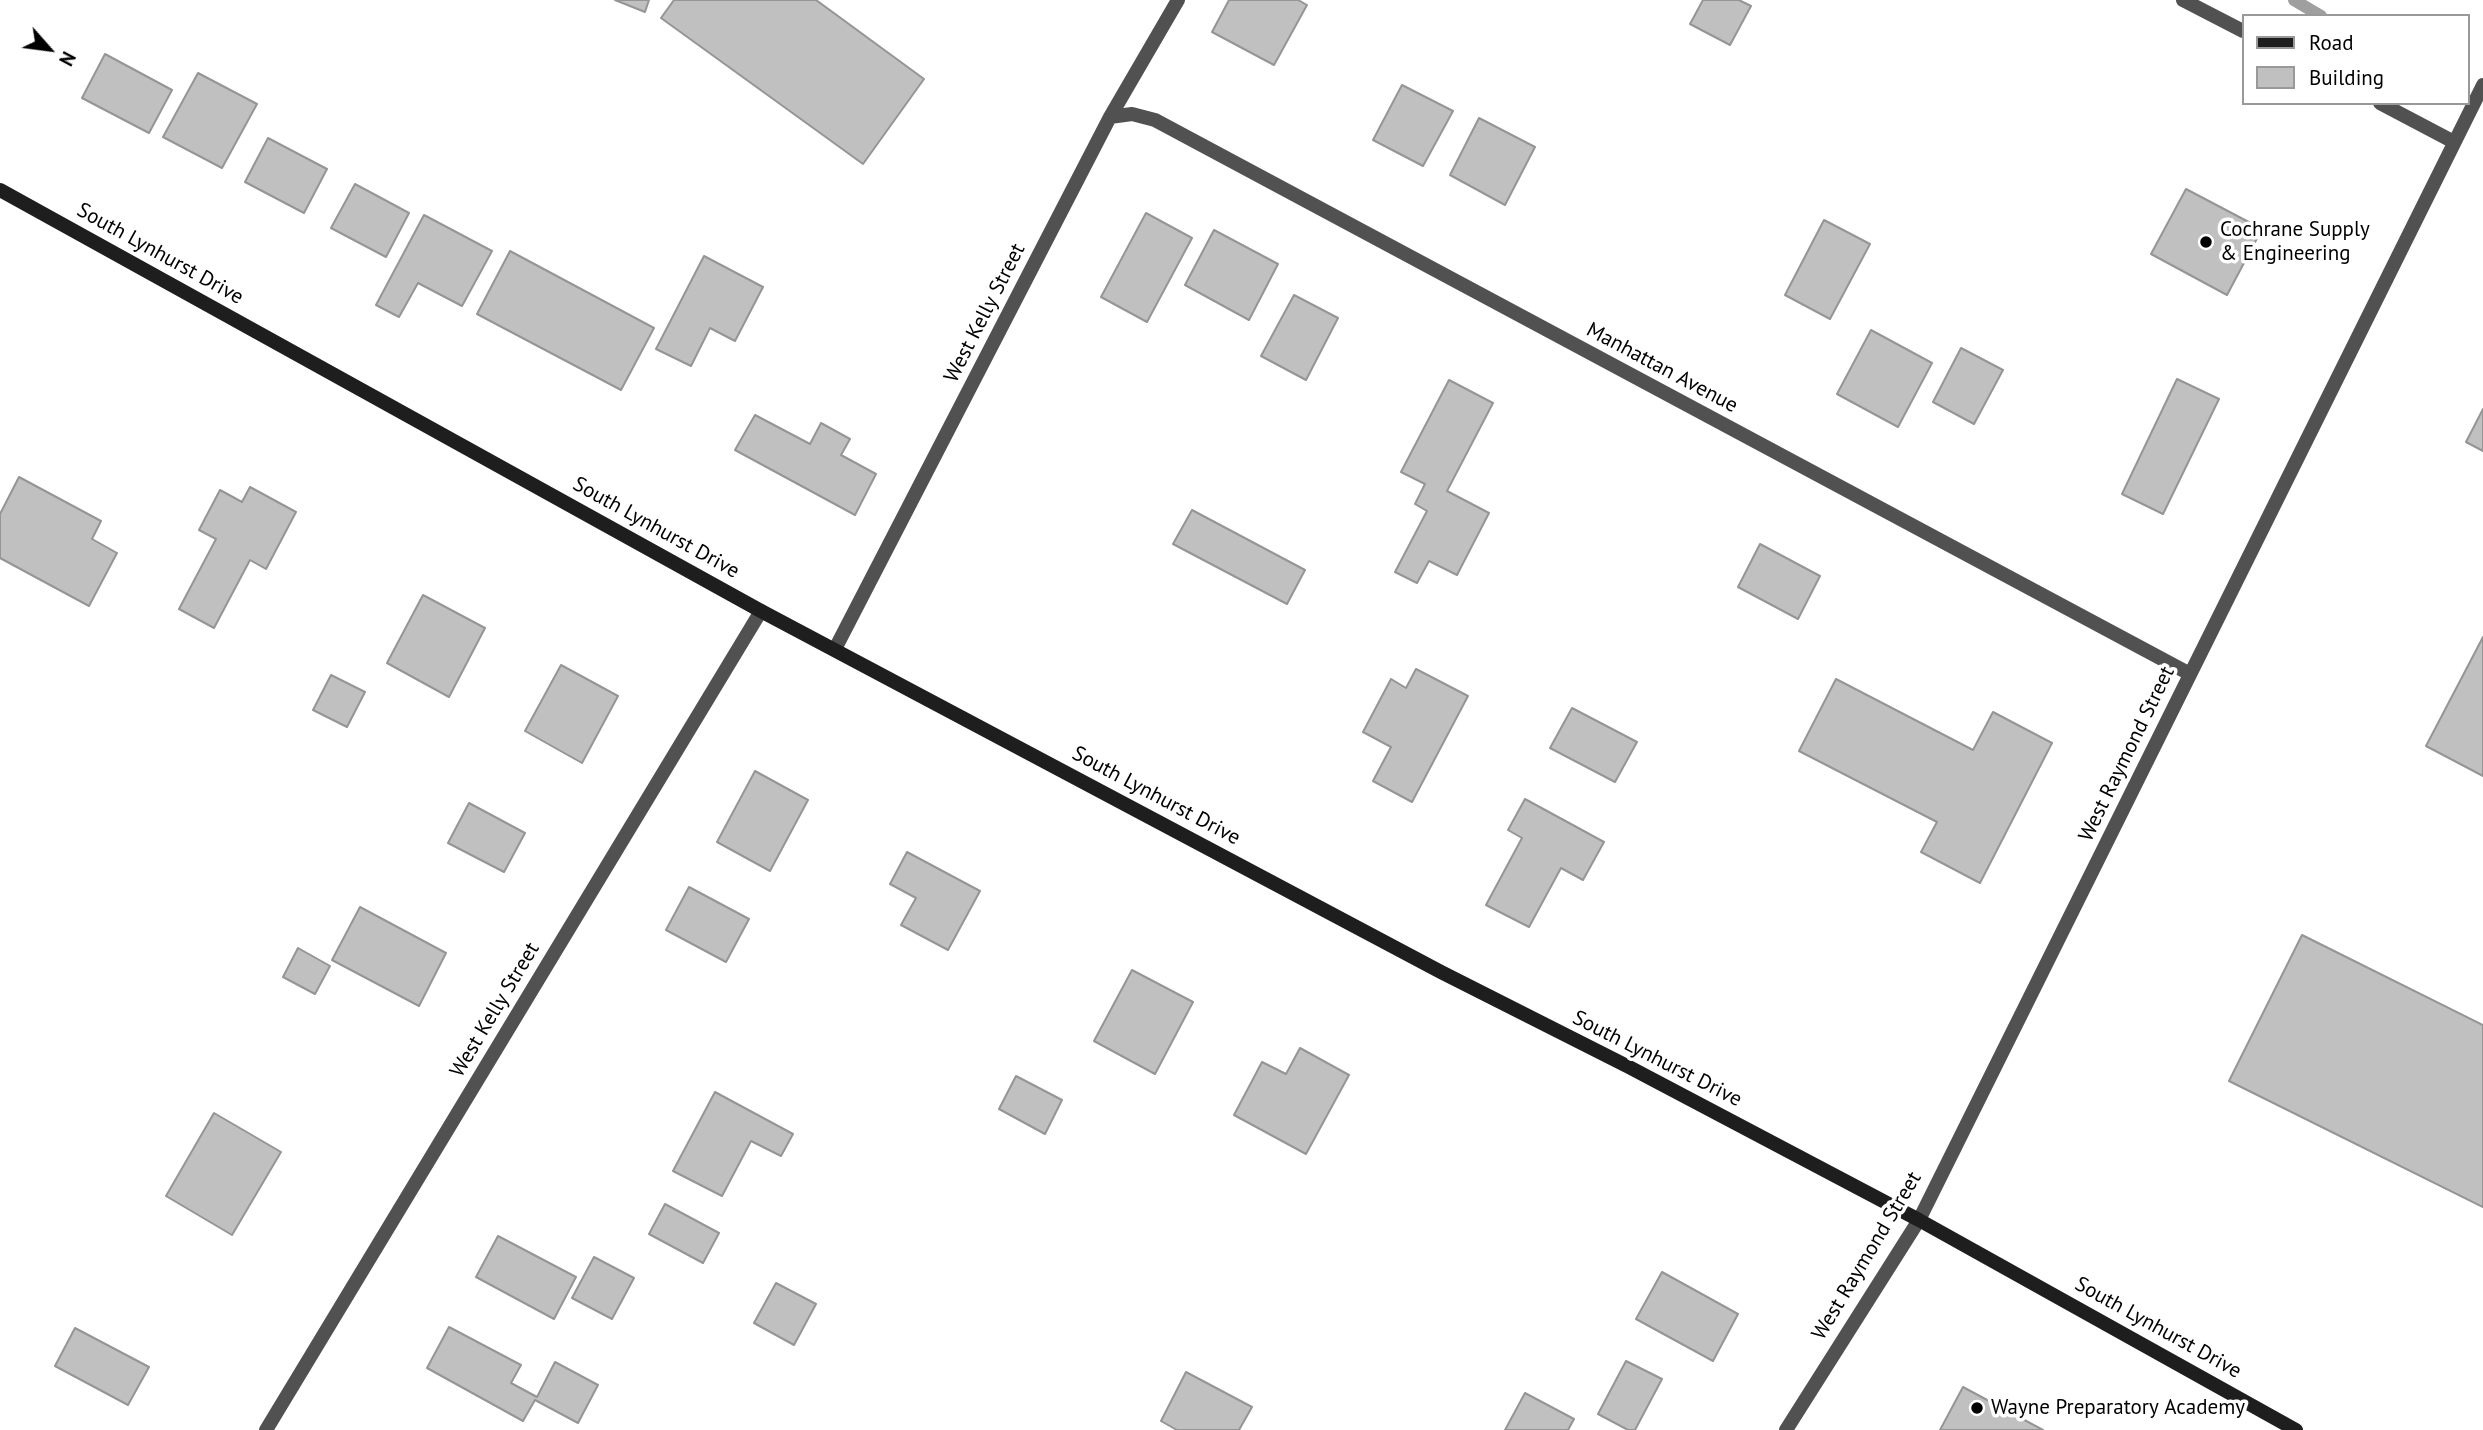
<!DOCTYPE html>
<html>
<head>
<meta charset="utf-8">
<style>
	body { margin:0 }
	#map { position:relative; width:2483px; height:1430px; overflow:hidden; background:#fff; font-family:"PT Sans",sans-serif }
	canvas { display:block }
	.legend { position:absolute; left:2242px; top:14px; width:228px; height:91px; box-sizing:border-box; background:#fff; border:2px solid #999; margin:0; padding:9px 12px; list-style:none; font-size:21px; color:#000 }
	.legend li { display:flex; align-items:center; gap:14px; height:35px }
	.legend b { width:35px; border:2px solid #999 }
	.north { position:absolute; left:14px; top:14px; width:70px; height:70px; -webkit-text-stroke:5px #fff; paint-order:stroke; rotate:118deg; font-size:19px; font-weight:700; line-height:28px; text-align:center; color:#000 }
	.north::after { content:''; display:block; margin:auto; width:24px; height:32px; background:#000; clip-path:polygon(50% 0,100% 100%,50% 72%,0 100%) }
</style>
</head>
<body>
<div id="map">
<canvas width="2483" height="1430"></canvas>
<ul class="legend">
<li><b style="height:9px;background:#1e1e1e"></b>Road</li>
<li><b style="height:19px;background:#c0c0c0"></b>Building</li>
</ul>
<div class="north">N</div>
</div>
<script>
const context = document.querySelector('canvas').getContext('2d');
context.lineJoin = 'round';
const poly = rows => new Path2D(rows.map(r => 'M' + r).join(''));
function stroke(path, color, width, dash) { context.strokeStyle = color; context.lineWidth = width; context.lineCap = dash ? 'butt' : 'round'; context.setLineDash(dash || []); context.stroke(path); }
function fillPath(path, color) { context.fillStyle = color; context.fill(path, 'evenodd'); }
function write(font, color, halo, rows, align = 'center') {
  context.font = font + ' "PT Sans",sans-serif'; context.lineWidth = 7; context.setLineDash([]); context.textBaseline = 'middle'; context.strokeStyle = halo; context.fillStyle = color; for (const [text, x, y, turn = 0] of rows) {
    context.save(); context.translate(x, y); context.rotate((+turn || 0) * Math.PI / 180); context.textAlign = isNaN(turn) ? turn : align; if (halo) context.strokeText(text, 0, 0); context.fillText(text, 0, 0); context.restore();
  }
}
stroke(poly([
	[2294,0,2321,16]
]), '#9f9f9f', 12);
const building = poly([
	[615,0,649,0,645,12,615,0],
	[674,0,816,0,924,79,863,164,661,18,674,0],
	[1229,0,1298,0,1307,5,1274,65,1212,32,1229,0],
	[1703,0,1739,0,1751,6,1730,45,1690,24,1703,0],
	[105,54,172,90,149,133,82,98,105,54],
	[198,73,257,104,222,168,163,137,198,73],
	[1402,85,1453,111,1423,166,1373,140,1402,85],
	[1479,118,1535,147,1505,205,1450,175,1479,118],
	[268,138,327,169,304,213,245,182,268,138],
	[355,184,409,213,386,257,331,228,355,184],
	[2186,189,2262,229,2227,295,2151,254,2186,189],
	[1146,213,1192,238,1147,322,1101,297,1146,213],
	[424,215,492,251,462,306,418,283,399,317,376,305,424,215],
	[1824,220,1870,244,1830,319,1785,295,1824,220],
	[1214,230,1278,264,1249,320,1185,285,1214,230],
	[510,251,654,328,621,390,477,314,510,251],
	[704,256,763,287,735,341,710,328,691,366,656,349,704,256],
	[1294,295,1338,318,1306,380,1261,356,1294,295],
	[1871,330,1932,363,1898,427,1837,394,1871,330],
	[1961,348,2003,370,1974,424,1933,402,1961,348],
	[2177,379,2219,399,2163,514,2122,494,2177,379],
	[1449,380,1493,403,1447,491,1489,513,1457,575,1429,561,1417,583,1395,572,1427,511,1415,504,1425,484,1401,472,1449,380],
	[2483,409,2483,451,2466,442,2483,409],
	[755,415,810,444,821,423,850,439,841,455,876,474,855,515,735,450,755,415],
	[19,477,101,521,92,539,117,553,89,606,0,558,0,514,19,477],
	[250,487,296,512,266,569,250,560,214,628,179,609,216,539,199,530,220,490,242,502,250,487],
	[1192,510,1305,570,1287,604,1173,544,1192,510],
	[1760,544,1820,576,1798,619,1738,587,1760,544],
	[423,595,485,628,449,697,387,663,423,595],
	[2483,637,2483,776,2426,746,2483,637],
	[561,665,618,696,582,763,525,731,561,665],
	[1416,669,1468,696,1412,802,1373,781,1391,747,1363,732,1391,679,1406,688,1416,669],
	[331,675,365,692,347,727,313,710,331,675],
	[1836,679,1973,750,1993,712,2052,743,1980,883,1921,852,1937,822,1799,751,1836,679],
	[1572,708,1637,742,1615,782,1550,748,1572,708],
	[755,771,808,800,770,871,717,842,755,771],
	[1525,799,1604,842,1583,880,1561,868,1529,927,1486,905,1522,838,1508,830,1525,799],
	[469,803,525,833,504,872,448,843,469,803],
	[907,852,980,891,948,950,901,925,916,898,890,884,907,852],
	[689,887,749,919,726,962,666,930,689,887],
	[360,907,446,953,419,1006,332,960,360,907],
	[2302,935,2483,1025,2483,1207,2229,1081,2302,935],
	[298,948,330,966,315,994,283,977,298,948],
	[1132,970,1193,1002,1155,1074,1094,1041,1132,970],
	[1300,1048,1349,1075,1306,1154,1234,1115,1262,1062,1286,1074,1300,1048],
	[1016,1076,1062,1100,1045,1134,999,1109,1016,1076],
	[715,1092,793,1134,781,1156,751,1141,722,1196,673,1171,715,1092],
	[214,1113,281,1152,232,1235,166,1196,214,1113],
	[665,1204,719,1233,703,1263,649,1234,665,1204],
	[498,1236,576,1277,554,1319,476,1277,498,1236],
	[594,1257,634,1278,612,1319,572,1298,594,1257],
	[1662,1272,1738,1314,1713,1361,1636,1319,1662,1272],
	[776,1283,816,1304,794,1345,754,1323,776,1283],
	[449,1327,521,1365,511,1383,537,1397,555,1362,598,1385,578,1423,535,1400,523,1421,427,1368,449,1327],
	[75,1328,149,1367,128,1405,55,1366,75,1328],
	[1626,1361,1662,1379,1635,1430,1628,1430,1598,1414,1626,1361],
	[1186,1372,1252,1407,1239,1430,1177,1430,1161,1421,1186,1372],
	[1963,1387,2043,1430,1940,1430,1963,1387],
	[1525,1393,1574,1419,1568,1430,1505,1430,1525,1393]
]);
fillPath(building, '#c0c0c0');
stroke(building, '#959595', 2);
stroke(poly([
	[2183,0,2243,31],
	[2380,103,2454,142],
	[1110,117,1132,114,1155,120,2190,674],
	[835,649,1110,117,1178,0],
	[266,1430,761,611],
	[1786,1430,1919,1220,2483,85]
]), '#515151', 14);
stroke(poly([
	[0,190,761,611,1441,972,1629,1067,1919,1220,2296,1430]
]), '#1e1e1e', 14);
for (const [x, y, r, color] of [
	[2206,242,7,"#000"],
	[1977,1408,7,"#000"]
]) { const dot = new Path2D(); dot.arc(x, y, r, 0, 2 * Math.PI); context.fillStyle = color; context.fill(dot); stroke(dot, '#fff', 2.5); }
write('21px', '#000', '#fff', [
	["Cochrane Supply",2220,230],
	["& Engineering",2220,254],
	["Wayne Preparatory Academy",1991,1408]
], 'left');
write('21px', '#000', '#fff', [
	["South Lynhurst Drive",160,254,29],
	["West Kelly Street",985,313,-63],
	["Manhattan Avenue",1662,368,28],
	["South Lynhurst Drive",656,528,29],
	["West Raymond Street",2127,754,-64],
	["South Lynhurst Drive",1156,796,28],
	["West Kelly Street",495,1010,-59],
	["South Lynhurst Drive",1657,1059,27],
	["West Raymond Street",1867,1256,-59],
	["South Lynhurst Drive",2158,1328,29]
]);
</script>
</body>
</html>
